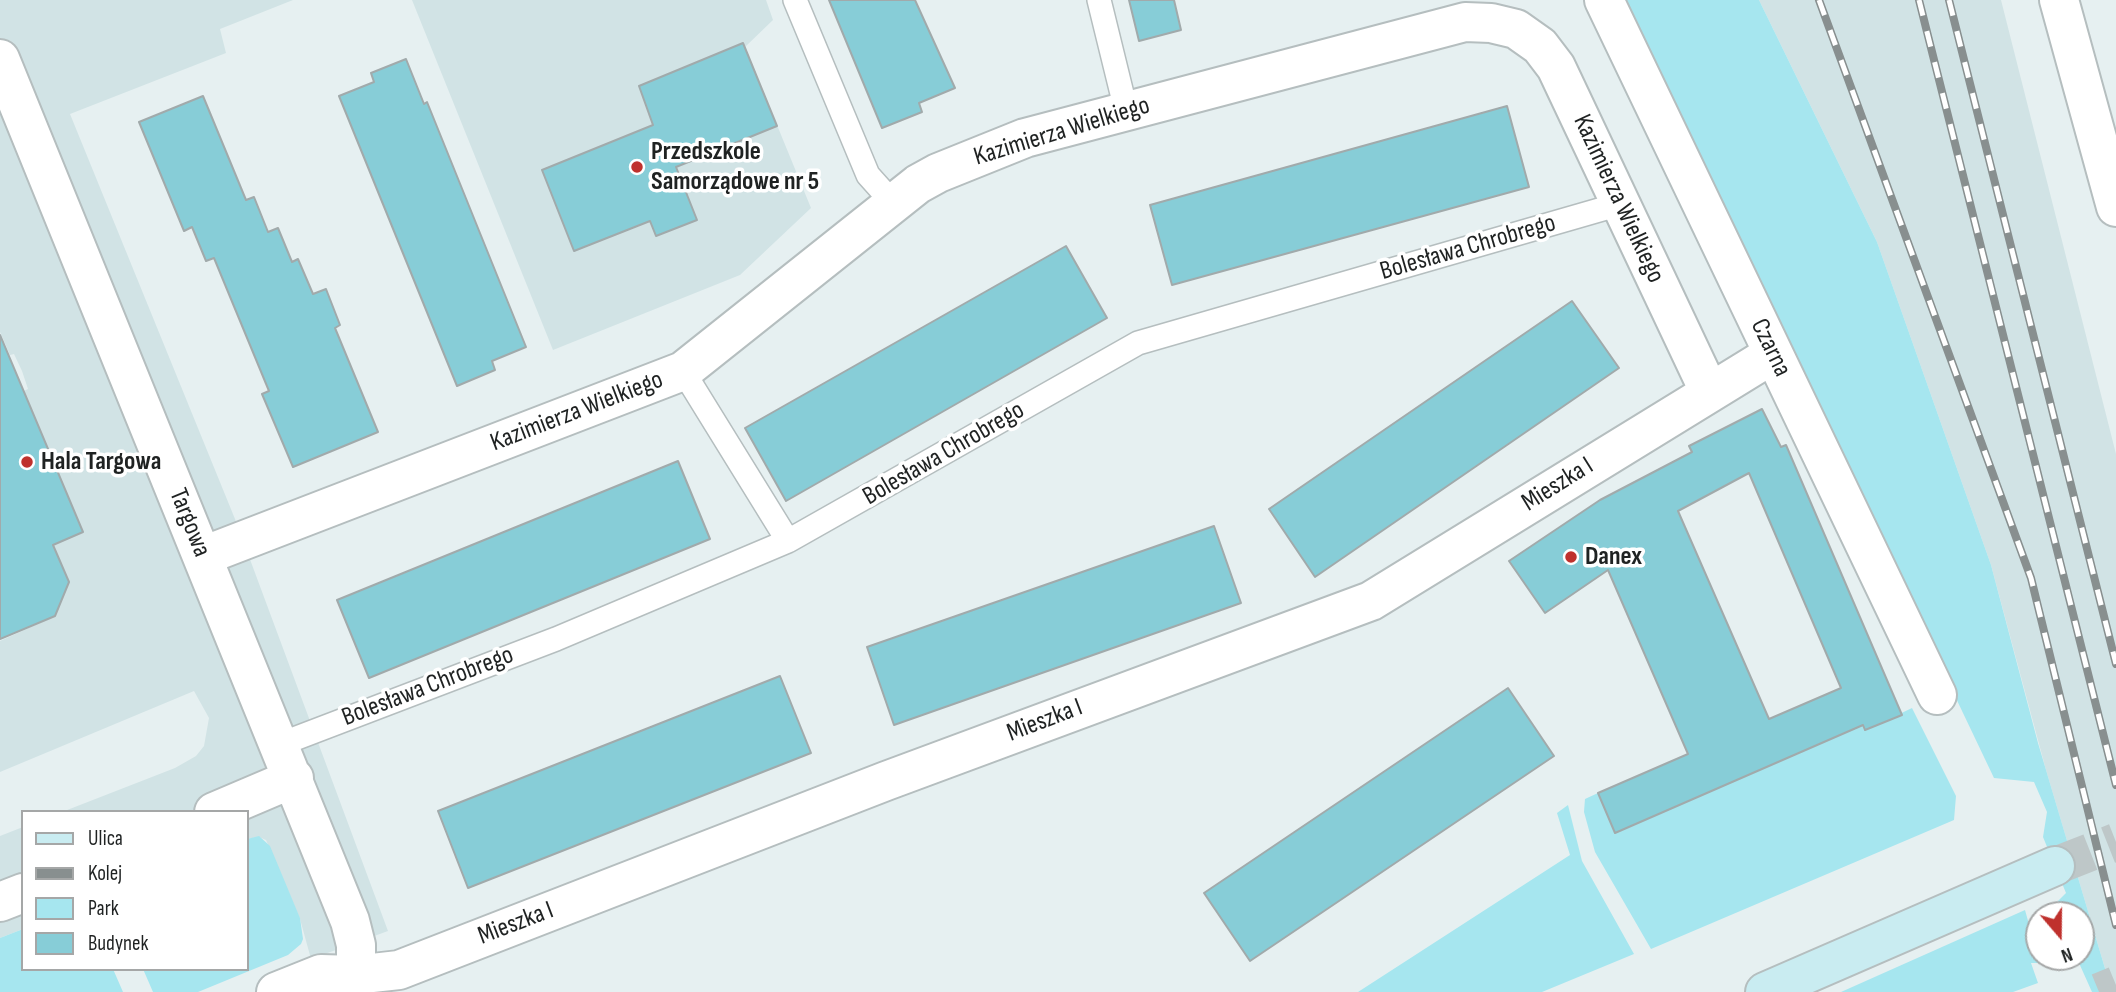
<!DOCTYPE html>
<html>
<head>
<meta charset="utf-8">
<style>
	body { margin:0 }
	#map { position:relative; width:2116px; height:992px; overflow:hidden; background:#e6f0f1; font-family:"Sofia Sans Condensed",sans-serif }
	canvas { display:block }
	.legend { position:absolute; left:21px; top:810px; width:228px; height:161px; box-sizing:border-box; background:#fff; border:2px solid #a5a7a7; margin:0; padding:9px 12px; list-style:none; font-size:21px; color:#1f2222 }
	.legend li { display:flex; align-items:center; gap:14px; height:35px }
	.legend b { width:35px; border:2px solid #a5a7a7 }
	.north { position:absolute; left:2025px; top:901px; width:70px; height:70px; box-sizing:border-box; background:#fff; border:2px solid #a5a7a7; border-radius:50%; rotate:160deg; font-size:19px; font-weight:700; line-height:28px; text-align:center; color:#1f2222 }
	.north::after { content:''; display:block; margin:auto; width:24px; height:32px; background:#bf312d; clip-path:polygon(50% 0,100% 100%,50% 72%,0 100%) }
</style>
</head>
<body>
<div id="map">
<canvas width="2116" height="992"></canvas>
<ul class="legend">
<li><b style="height:9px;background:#c9ecf1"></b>Ulica</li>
<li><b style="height:9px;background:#888f8f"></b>Kolej</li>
<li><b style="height:19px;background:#a6e6ef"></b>Park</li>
<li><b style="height:19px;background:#87cdd7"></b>Budynek</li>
</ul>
<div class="north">N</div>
</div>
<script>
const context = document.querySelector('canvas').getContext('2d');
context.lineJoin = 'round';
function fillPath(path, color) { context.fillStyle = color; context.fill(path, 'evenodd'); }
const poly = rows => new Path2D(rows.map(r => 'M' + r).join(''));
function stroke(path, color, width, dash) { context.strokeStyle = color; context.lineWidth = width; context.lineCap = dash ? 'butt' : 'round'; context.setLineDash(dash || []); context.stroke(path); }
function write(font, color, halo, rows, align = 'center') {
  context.font = font + ' "Sofia Sans Condensed",sans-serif'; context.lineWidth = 7; context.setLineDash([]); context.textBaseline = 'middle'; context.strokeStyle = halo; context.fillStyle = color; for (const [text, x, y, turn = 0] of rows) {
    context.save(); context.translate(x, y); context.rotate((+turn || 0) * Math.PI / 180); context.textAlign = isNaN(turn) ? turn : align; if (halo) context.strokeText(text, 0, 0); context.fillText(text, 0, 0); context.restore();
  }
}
fillPath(poly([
	[0,0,293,0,220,29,226,53,70,114,235,519,388,931,311,959,300,919,266,840,259,837,247,839,247,812,62,812,175,768,196,756,204,746,209,718,194,691,0,772,0,641,44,621,53,545,83,532,24,391,28,389,22,371,14,354,10,355,0,332],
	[412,0,766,0,773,20,745,47,811,208,740,275,553,350],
	[1759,0,2001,0,2116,454,2116,992,2112,992,2046,770,1991,565,1877,242],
	[23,827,23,929,0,938,0,836]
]), '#d1e3e5');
fillPath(poly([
	[1623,0,1759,0,1877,242,1991,565,2038,743,2112,992,2092,992,2079,963,2031,963,2038,983,2013,992,1841,992,2025,910,2030,928,2039,920,2039,957,2081,957,2081,915,2044,915,2066,893,2043,837,2047,812,2034,782,1994,778],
	[1912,708,1956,796,1954,820,1651,949,1595,852,1584,812,1585,799,1598,793,1615,833,1863,725,1866,730],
	[1568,805,1582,861,1634,954,1542,992,1358,992,1570,855,1557,813],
	[259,836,270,846,300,918,303,939,301,944,288,955,198,992,153,992,143,969,247,969,247,839],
	[23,929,23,969,113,969,123,992,0,992,0,938]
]), '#a6e6ef');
const building = poly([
	[829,0,915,0,955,88,919,103,922,112,882,128,829,0],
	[1129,0,1174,0,1181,30,1139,41,1129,0],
	[743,43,777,126,676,167,697,220,656,236,650,221,574,251,542,170,653,125,639,86,743,43],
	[406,59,424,104,427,102,526,347,492,361,495,370,457,386,339,96,374,82,371,73,406,59],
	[203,96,246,200,254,197,268,232,278,228,292,262,298,259,313,294,326,289,340,325,335,328,378,432,293,467,262,394,269,391,214,258,206,261,192,227,184,231,139,122,203,96],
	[1507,106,1529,187,1172,285,1150,205,1507,106],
	[1066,246,1107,318,786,501,745,428,1066,246],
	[1572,301,1619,368,1315,577,1269,509,1572,301],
	[0,335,83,532,53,545,69,582,55,616,0,639,0,335],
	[1762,409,1781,447,1786,445,1902,715,1865,730,1863,725,1615,833,1598,793,1688,754,1608,570,1545,613,1509,561,1600,500,1692,452,1689,446,1762,409],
	[1749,473,1841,688,1769,719,1678,511,1749,473],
	[678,461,710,539,369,678,337,600,678,461],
	[1214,526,1241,603,894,725,867,647,1214,526],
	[780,676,811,753,468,888,438,811,780,676],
	[1508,688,1554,756,1250,961,1204,893,1508,688]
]);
fillPath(building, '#87cdd7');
stroke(building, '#a1aaab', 2);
stroke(poly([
	[2055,866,2116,842],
	[2099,992,2116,985]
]), '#bec7c8', 38, [38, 19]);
const service = poly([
	[795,0,868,175,894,204],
	[1099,0,1126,110],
	[683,371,788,541],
	[281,744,556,639,788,541,1138,343,1620,204]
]);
const minor = poly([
	[1604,0,1937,695],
	[2059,0,2116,207],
	[0,59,350,921,356,945,356,992],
	[203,556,683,371,918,184,938,173,1025,138,1465,22,1491,23,1516,29,1540,46,1556,67,1709,391],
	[214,812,294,778],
	[0,902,23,893],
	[276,992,321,974,355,975,399,970,886,781,1371,601,1773,354]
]);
const secondary = poly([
	[1765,992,2055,866]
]);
stroke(service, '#b5bebf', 26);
stroke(minor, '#b5bebf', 42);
stroke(secondary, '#b5bebf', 42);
stroke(service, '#fff', 23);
stroke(minor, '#fff', 38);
stroke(secondary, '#c9ecf1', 38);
const rail = poly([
	[1819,0,2031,578,2116,925],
	[1919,0,2116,785],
	[1949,0,2116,664]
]);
stroke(rail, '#888f8f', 8);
stroke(rail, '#fff', 5, [16]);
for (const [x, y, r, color] of [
	[637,167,7,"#bf312d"],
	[27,462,7,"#bf312d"],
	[1571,557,7,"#bf312d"]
]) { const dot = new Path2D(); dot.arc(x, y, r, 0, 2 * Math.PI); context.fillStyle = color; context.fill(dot); stroke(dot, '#fff', 2.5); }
write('26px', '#1f2222', '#fff', [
	["Kazimierza Wielkiego",1062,132,-17],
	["Kazimierza Wielkiego",1618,199,65],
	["Bolesława Chrobrego",1468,248,-16],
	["Czarna",1770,348,64],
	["Kazimierza Wielkiego",577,412,-21],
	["Bolesława Chrobrego",944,454,-30],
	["Mieszka I",1558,485,-32],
	["Targowa",189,523,68],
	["Bolesława Chrobrego",428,687,-21],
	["Mieszka I",1045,721,-21],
	["Mieszka I",516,924,-21]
]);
write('bold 26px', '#1f2222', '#fff', [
	["Przedszkole",651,152],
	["Samorządowe nr 5",651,182],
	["Hala Targowa",41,462],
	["Danex",1585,557]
], 'left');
</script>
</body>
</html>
